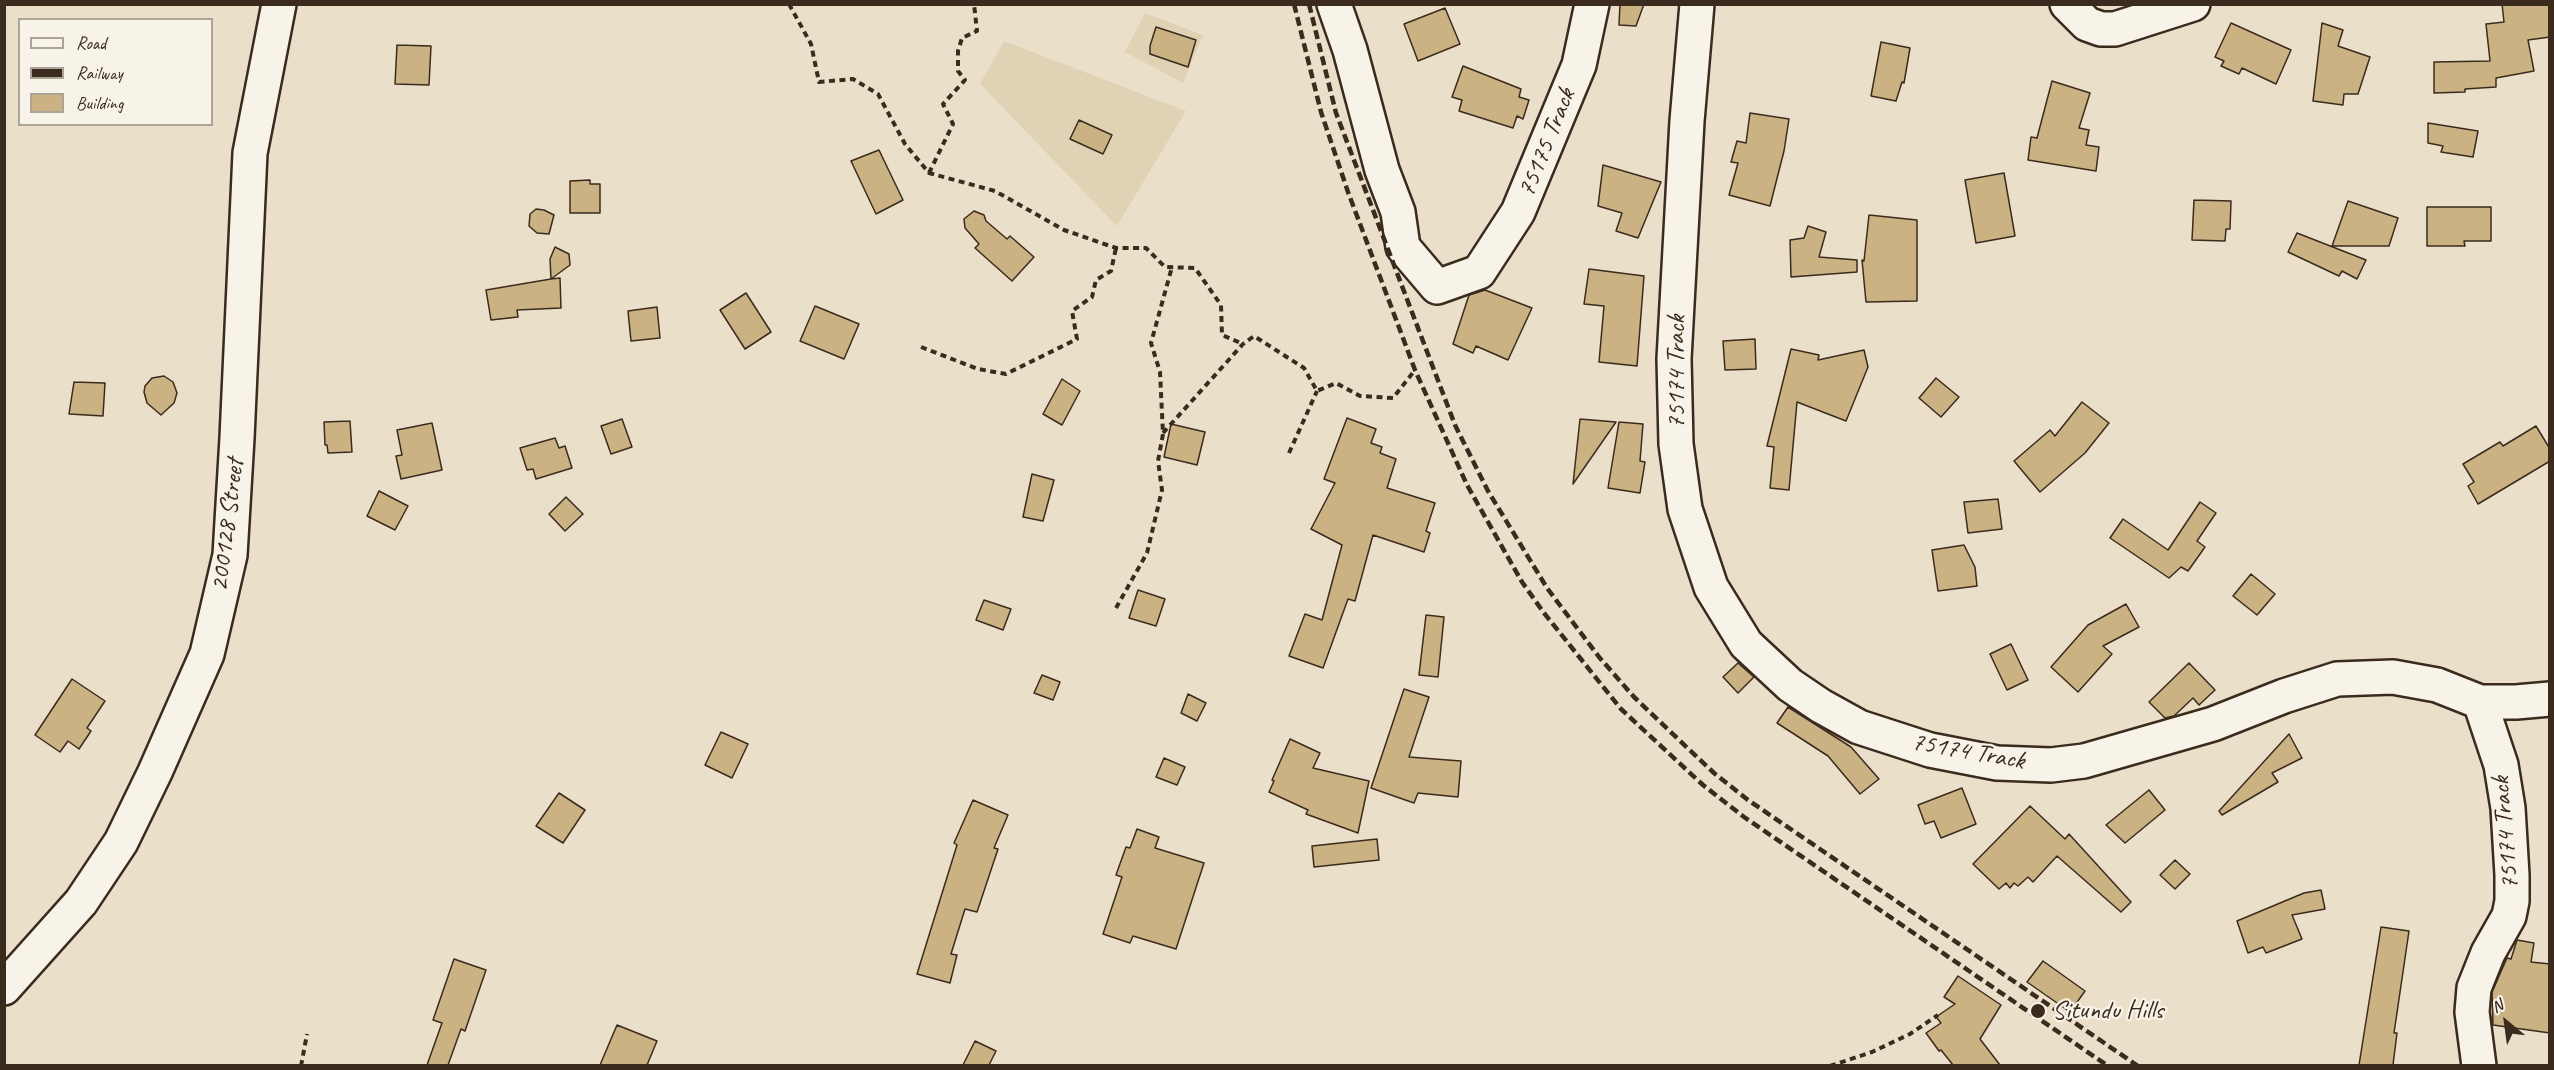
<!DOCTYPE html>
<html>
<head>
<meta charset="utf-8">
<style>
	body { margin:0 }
	#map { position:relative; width:2554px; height:1070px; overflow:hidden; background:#eae0c9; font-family:Caveat,sans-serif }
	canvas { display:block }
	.frame { position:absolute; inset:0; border:6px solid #3b2a1e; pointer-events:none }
	.legend { position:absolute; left:18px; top:18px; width:195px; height:108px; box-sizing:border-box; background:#f7f3e8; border:2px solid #aca397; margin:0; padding:8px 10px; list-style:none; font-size:18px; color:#3b2a1e }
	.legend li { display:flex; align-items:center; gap:12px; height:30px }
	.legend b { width:30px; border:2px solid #aca397 }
	.north { position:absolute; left:2476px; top:992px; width:60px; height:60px; -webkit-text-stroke:4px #f7f3e8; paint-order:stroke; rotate:331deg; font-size:16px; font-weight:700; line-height:24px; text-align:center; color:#3b2a1e }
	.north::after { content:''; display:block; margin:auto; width:21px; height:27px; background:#3b2a1e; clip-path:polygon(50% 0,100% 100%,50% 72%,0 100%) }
</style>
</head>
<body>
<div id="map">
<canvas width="2554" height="1070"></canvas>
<div class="frame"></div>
<ul class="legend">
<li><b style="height:8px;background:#f7f3e8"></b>Road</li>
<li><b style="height:8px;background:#3b2a1e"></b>Railway</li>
<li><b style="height:16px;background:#cab282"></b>Building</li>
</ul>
<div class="north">N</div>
</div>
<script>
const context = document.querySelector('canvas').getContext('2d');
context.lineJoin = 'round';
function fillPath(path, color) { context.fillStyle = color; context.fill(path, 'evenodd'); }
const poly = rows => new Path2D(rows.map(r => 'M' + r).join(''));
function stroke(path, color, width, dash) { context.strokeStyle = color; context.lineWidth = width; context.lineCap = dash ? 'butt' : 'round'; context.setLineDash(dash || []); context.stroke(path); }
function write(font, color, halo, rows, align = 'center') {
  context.font = font + ' Caveat,sans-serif'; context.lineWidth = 4.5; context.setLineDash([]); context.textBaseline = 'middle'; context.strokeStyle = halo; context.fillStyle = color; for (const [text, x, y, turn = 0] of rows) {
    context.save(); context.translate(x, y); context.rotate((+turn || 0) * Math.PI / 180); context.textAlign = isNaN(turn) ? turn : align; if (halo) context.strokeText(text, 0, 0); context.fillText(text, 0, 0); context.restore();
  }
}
fillPath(poly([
	[1145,13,1203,35,1183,83,1125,52],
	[1004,41,1186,111,1117,226,980,84]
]), '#e0d2b4');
const building = poly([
	[1620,4,1644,4,1636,26,1619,25,1620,4],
	[2502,4,2550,4,2550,37,2528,40,2534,71,2496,78,2496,87,2465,89,2465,92,2434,93,2434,62,2490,61,2486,24,2504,22,2502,4],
	[1445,8,1460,44,1418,61,1404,24,1445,8],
	[2231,23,2291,50,2276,84,2242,68,2239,74,2221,66,2224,61,2215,57,2231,23],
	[2322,23,2343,30,2338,46,2370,57,2358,94,2344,94,2343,105,2313,101,2322,23],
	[1156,27,1196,40,1188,67,1150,54,1150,46,1156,27],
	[1881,42,1910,48,1904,83,1902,82,1896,101,1871,96,1881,42],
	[397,45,431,46,429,85,395,84,397,45],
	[1463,66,1521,89,1519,97,1529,100,1523,119,1517,116,1513,128,1459,111,1462,100,1452,97,1463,66],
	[2052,81,2090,93,2079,128,2089,130,2086,145,2099,147,2096,171,2028,160,2031,137,2037,138,2052,81],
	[1750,113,1789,119,1784,151,1770,206,1729,195,1738,163,1731,162,1737,141,1746,143,1750,113],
	[1079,120,1112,135,1103,154,1070,139,1079,120],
	[2428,123,2478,131,2473,157,2441,152,2443,146,2428,143,2428,123],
	[879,150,903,200,876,214,851,161,879,150],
	[1603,165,1661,182,1638,238,1616,231,1622,213,1598,206,1603,165],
	[2004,173,2015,236,1976,243,1965,180,2004,173],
	[590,180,590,184,600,184,600,213,570,213,570,181,590,180],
	[2194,200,2231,201,2230,229,2226,229,2225,241,2192,240,2194,200],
	[2348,201,2398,218,2389,246,2332,246,2348,201],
	[2427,207,2491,207,2491,241,2464,241,2465,246,2427,246,2427,207],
	[536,209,544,210,554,215,549,234,537,233,529,226,530,214,536,209],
	[974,211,984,215,986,221,1007,239,1010,236,1034,257,1012,281,975,248,979,244,965,228,964,219,974,211],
	[1869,215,1917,220,1917,301,1866,302,1862,260,1864,261,1869,215],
	[1808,226,1826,232,1819,257,1857,260,1857,272,1791,277,1790,240,1804,238,1808,226],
	[2297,233,2366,260,2357,279,2342,271,2339,276,2288,252,2297,233],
	[555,247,569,254,570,265,551,279,560,278,561,308,517,310,518,317,491,320,486,290,551,279,550,259,555,247],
	[1589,269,1644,276,1637,366,1599,362,1604,306,1584,304,1589,269],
	[1485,290,1532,308,1508,360,1476,346,1473,353,1453,344,1469,295,1485,290],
	[746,293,771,332,745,349,720,310,746,293],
	[815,306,859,324,844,359,800,341,815,306],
	[657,307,660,338,631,341,628,311,657,307],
	[1755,339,1756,369,1725,370,1723,341,1755,339],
	[1791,349,1819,355,1818,360,1864,350,1868,367,1846,421,1797,402,1789,490,1770,488,1774,447,1767,446,1791,349],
	[164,376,173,382,177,393,174,403,161,415,147,403,144,392,145,386,152,378,164,376],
	[1936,378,1959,397,1941,417,1919,398,1936,378],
	[1062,379,1080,391,1062,425,1043,414,1062,379],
	[74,382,105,383,103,416,69,414,74,382],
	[2082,402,2109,423,2085,453,2040,492,2014,461,2050,430,2055,436,2082,402],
	[1347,418,1376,429,1371,443,1382,447,1380,453,1396,459,1387,488,1435,503,1426,531,1430,533,1424,552,1373,535,1355,601,1348,599,1323,668,1289,656,1305,614,1322,620,1342,545,1311,529,1335,483,1324,479,1347,418],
	[622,419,632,447,611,454,601,426,622,419],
	[1580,419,1616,422,1573,484,1580,419],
	[350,421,352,452,328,453,327,445,325,445,324,422,350,421],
	[1619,422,1643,424,1640,461,1645,462,1640,493,1608,488,1619,422],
	[432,423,442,470,401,479,396,456,402,455,397,430,432,423],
	[1171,424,1205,432,1197,465,1164,457,1171,424],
	[2536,426,2550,449,2550,461,2478,504,2468,486,2474,482,2463,464,2500,442,2503,446,2536,426],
	[555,438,559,448,565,446,572,468,536,479,533,469,527,470,520,448,555,438],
	[1032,474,1054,480,1043,521,1023,517,1032,474],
	[379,491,408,506,395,530,367,516,379,491],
	[566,497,583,514,565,531,549,514,566,497],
	[1998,499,2002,529,1968,533,1964,502,1998,499],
	[2200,502,2216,513,2197,541,2205,547,2188,571,2181,567,2169,578,2110,538,2123,519,2168,550,2200,502],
	[1964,545,1975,567,1977,586,1938,591,1932,550,1964,545],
	[2251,574,2275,594,2257,615,2233,596,2251,574],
	[1138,590,1165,599,1156,626,1129,618,1138,590],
	[984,600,1011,609,1003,630,976,620,984,600],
	[2126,604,2139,627,2103,646,2112,654,2078,692,2051,667,2088,625,2126,604],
	[1426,615,1444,617,1438,677,1419,675,1426,615],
	[2011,644,2028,680,2007,690,1990,654,2011,644],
	[1738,663,1754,677,1738,693,1723,677,1738,663],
	[2189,663,2215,690,2199,705,2193,698,2174,716,2165,718,2149,702,2189,663],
	[1042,675,1060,682,1053,700,1034,693,1042,675],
	[72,679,105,701,87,728,91,731,79,749,68,741,60,752,35,735,72,679],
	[1404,689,1429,697,1409,757,1461,761,1458,797,1418,793,1414,803,1371,788,1404,689],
	[1188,694,1206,703,1197,721,1181,713,1188,694],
	[1788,707,1851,747,1879,779,1860,794,1828,756,1777,723,1788,707],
	[721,732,748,744,732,778,705,765,721,732],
	[2289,734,2302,758,2272,773,2278,782,2222,815,2219,811,2289,734],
	[1290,739,1320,753,1313,768,1369,781,1358,833,1306,814,1308,810,1269,792,1274,781,1272,780,1290,739],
	[1164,758,1185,767,1177,785,1156,777,1164,758],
	[1962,788,1976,824,1941,838,1934,821,1925,824,1918,805,1962,788],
	[2149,790,2165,810,2125,843,2106,825,2149,790],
	[559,793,585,810,563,843,536,826,559,793],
	[973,800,1008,815,994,848,998,849,977,912,965,909,951,954,957,955,950,983,917,974,957,845,954,843,973,800],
	[2030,806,2065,839,2069,834,2131,902,2121,912,2057,856,2033,882,2028,877,2018,886,2014,883,2010,888,2006,883,1999,889,1973,864,2030,806],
	[1137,829,1159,837,1155,848,1204,863,1176,949,1133,936,1130,943,1103,934,1122,877,1116,875,1126,847,1130,848,1137,829],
	[1377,839,1379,860,1314,867,1312,846,1377,839],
	[2175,860,2190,874,2175,889,2160,875,2175,860],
	[2321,890,2325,909,2292,915,2302,939,2266,953,2263,947,2248,953,2237,921,2304,893,2321,890],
	[2381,927,2409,931,2394,1033,2397,1033,2393,1065,2359,1065,2381,927],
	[2517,940,2534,943,2531,962,2550,964,2550,1033,2493,1025,2492,992,2507,958,2511,959,2517,940],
	[454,959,486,970,465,1031,461,1029,448,1065,427,1065,442,1023,433,1020,454,959],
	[2043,961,2085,991,2070,1012,2027,982,2043,961],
	[1958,976,2001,1005,1980,1039,2000,1065,1953,1065,1941,1050,1939,1051,1926,1033,1941,1023,1936,1017,1955,1004,1944,997,1958,976],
	[617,1025,657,1041,647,1065,600,1065,617,1025],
	[975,1041,996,1051,989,1065,963,1065,975,1041]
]);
fillPath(building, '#cab282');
stroke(building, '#3b2a1e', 1.5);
const minor = poly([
	[1334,4,1350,50,1382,170,1398,212,1403,247,1437,287,1479,272,1518,212,1579,65,1592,4],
	[1697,4,1687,121,1674,359,1676,444,1685,509,1711,587,1746,644,1790,685,1821,706,1859,727,1930,750,1997,763,2051,765,2084,761,2213,724,2284,696,2337,679,2393,677,2437,685,2480,702,2516,702,2550,699],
	[2067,4,2087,24,2101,29,2115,29,2193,4],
	[4,988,81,902,121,842,155,772,207,654,230,555,237,438,250,153,279,4],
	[2479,1066,2472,1012,2474,988,2488,953,2509,916,2512,901,2512,875,2508,808,2501,765,2480,702]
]);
stroke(minor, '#3b2a1e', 38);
stroke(poly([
	[789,4,811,44,819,82,853,79,878,94,905,144,929,173,995,191,1064,230,1116,248,1146,248,1165,267,1195,268,1221,305,1222,335,1243,344],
	[929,173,953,124,943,104,965,80,958,71,958,51,962,38,977,31,974,4],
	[921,347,978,369,1006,374,1077,339,1072,311,1092,297,1096,280,1111,271,1116,248],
	[1163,433,1243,344,1254,336,1304,368,1317,391,1336,383,1360,396,1393,398,1415,370],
	[1289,453,1317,391],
	[1116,608,1147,553,1162,490,1158,461,1163,434,1160,372,1151,343,1172,267],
	[301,1066,307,1034],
	[1830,1066,1872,1052,1910,1034,1938,1015]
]), '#3b2a1e', 4, [6, 4.5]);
stroke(minor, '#f7f3e8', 33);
stroke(poly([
	[1294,4,1321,112,1348,192,1415,370,1467,485,1522,582,1544,613,1621,709,1703,785,1744,817,2108,1066],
	[1309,4,1336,113,1455,425,1488,491,1547,588,1599,657,1634,697,1677,738,1714,773,1748,800,2138,1066]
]), '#3b2a1e', 4.5, [9, 4.5]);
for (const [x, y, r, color] of [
	[2038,1011,8,"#3b2a1e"]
]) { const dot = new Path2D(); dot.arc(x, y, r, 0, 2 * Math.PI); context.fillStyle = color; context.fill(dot); stroke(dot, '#f7f3e8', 2); }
write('26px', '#3b2a1e', '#f7f3e8', [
	["75175 Track",1547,143,-68],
	["75174 Track",1677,372,-90],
	["200128 Street",228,525,-83],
	["75174 Track",1968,752,10],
	["75174 Track",2506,833,-95]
]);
write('26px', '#3b2a1e', '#f7f3e8', [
	["Situndu Hills",2052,1011]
], 'left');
</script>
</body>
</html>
